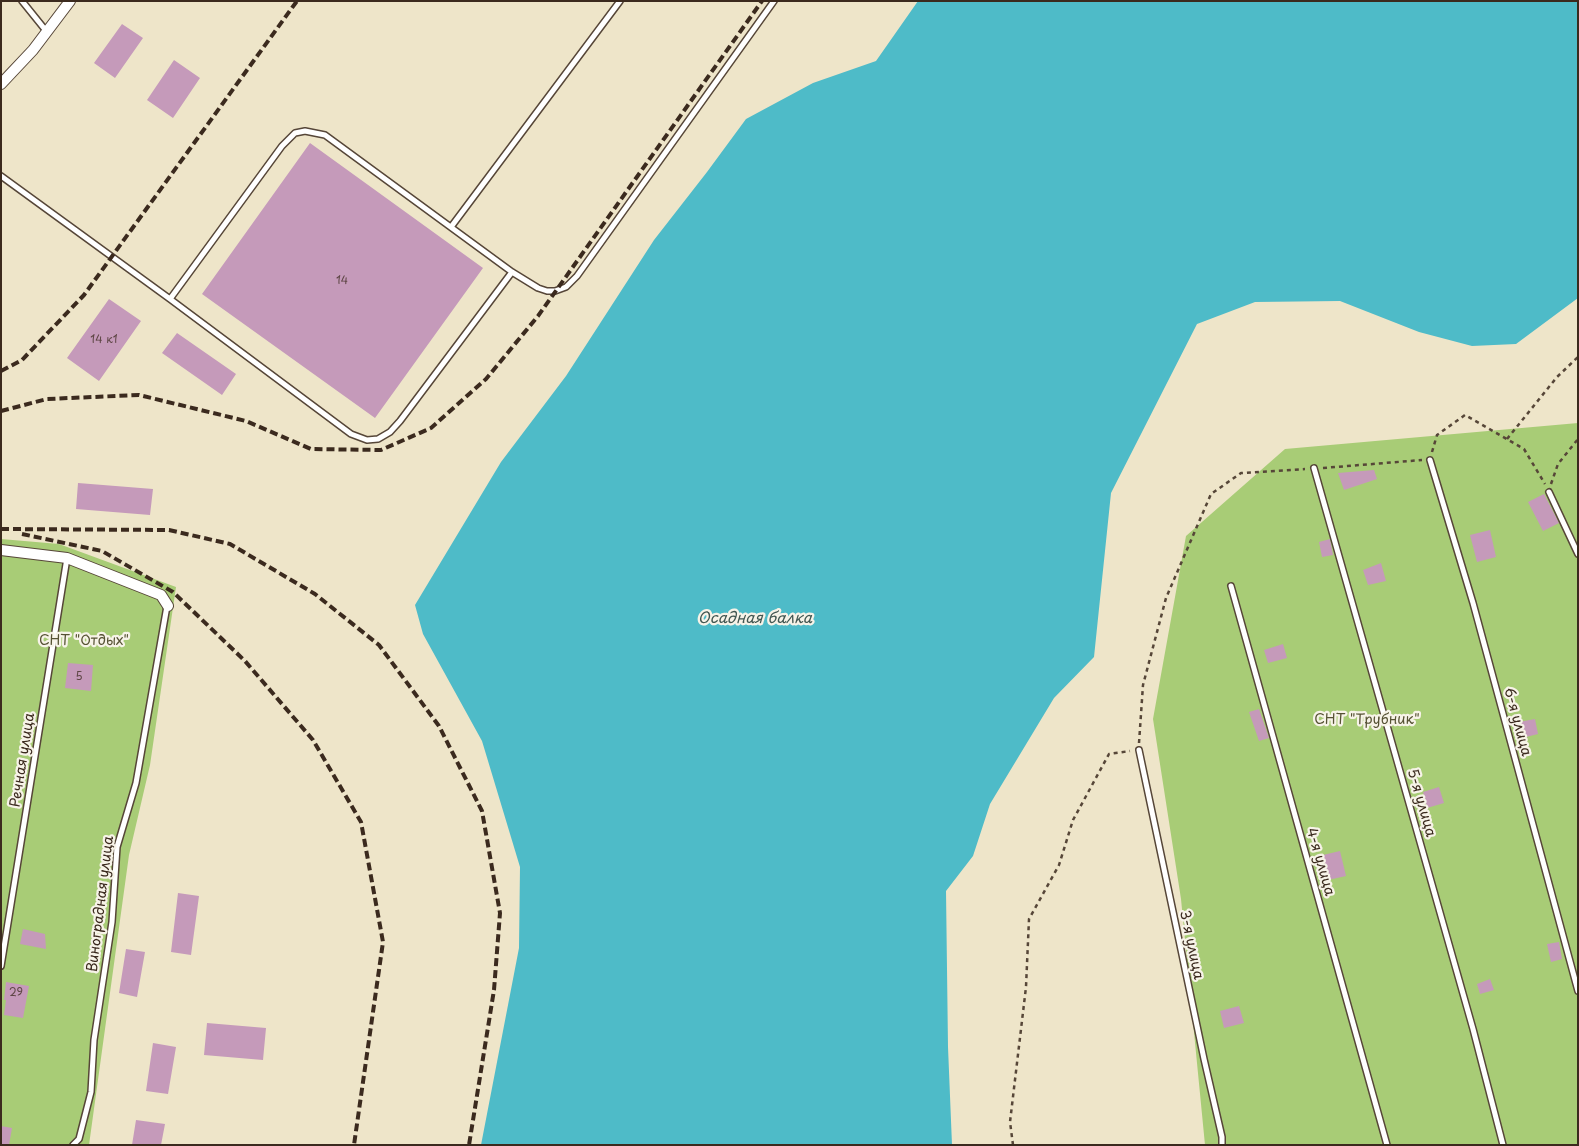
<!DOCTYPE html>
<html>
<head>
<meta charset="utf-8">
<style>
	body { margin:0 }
	#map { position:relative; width:1579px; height:1146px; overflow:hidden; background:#eee5c9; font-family:"Playpen Sans",sans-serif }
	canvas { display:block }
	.frame { position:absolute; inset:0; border:2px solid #3b2a1e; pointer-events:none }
</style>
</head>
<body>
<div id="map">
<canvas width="1579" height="1146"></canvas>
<div class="frame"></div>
</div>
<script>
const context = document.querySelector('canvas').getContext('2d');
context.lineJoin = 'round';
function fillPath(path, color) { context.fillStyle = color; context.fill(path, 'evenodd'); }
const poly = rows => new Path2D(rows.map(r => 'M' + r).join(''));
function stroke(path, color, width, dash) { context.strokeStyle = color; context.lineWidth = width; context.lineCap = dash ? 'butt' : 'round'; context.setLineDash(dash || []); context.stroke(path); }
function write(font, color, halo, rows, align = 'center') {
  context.font = font + ' "Playpen Sans",sans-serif'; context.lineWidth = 4.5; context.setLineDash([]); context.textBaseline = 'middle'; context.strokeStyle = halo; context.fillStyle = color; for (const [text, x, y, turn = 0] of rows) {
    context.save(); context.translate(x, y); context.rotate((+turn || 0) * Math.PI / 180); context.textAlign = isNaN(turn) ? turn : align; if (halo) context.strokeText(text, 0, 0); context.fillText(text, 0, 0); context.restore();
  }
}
fillPath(poly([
	[1578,423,1578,1145,1205,1145,1181,899,1153,719,1186,536,1285,449],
	[1,539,59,544,176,587,150,765,129,855,89,1145,1,1145]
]), '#a8cc76');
fillPath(poly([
	[918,1,1578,1,1578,298,1516,344,1472,346,1419,332,1340,301,1255,302,1197,324,1111,493,1094,657,1054,698,990,804,973,856,946,891,948,1047,952,1145,481,1145,519,948,520,867,482,741,423,634,415,605,501,462,566,376,654,240,707,172,746,119,813,83,876,61]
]), '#4ebbc8');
fillPath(poly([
	[122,24,143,38,115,78,94,63],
	[174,60,200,78,173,118,147,100],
	[310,143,483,268,375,418,202,294],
	[109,299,141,321,99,381,67,358],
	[177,333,236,374,222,395,162,353],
	[1374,470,1377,479,1344,490,1338,473],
	[78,483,153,489,150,515,76,509],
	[1544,494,1559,523,1543,531,1528,502],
	[1490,530,1496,557,1477,562,1470,535],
	[1330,539,1333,555,1322,557,1319,542],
	[1381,563,1386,581,1368,585,1363,570],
	[1283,644,1287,658,1268,663,1264,650],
	[68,663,93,665,91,691,65,688],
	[1259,709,1269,738,1259,741,1249,712],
	[1535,719,1538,734,1522,738,1519,722],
	[1439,787,1444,803,1427,808,1423,792],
	[1340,851,1346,876,1328,880,1323,855],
	[178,893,199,896,191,955,171,952],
	[23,929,45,934,46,949,20,944],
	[1559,942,1562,959,1551,962,1547,944],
	[126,949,145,952,137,997,119,993],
	[1490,979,1494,990,1480,994,1477,984],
	[6,982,29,986,23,1018,4,1015,6,1000,4,1000],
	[1239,1006,1244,1023,1224,1028,1220,1011],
	[207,1023,266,1028,263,1060,204,1055],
	[153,1043,176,1047,168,1094,146,1091],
	[136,1120,165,1124,161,1145,132,1145],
	[1,1126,12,1128,9,1145,1,1145]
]), '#c59aba');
const lane = poly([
	[22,1,47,32],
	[1,176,170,299,351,434,367,440,378,439,390,432,400,421,512,272],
	[451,227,620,1],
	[170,299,282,146,295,133,305,131,325,135,512,272,538,288,547,291,555,291,566,287,577,276,774,1],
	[1430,460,1473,603,1578,991],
	[1314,468,1473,1029,1503,1145],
	[1549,492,1578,554],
	[1231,586,1387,1145],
	[1139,750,1204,1059,1222,1137,1222,1145],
	[1,966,67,558],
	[73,1145,79,1139,91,1092,94,1040,112,922,117,847,136,783,167,606]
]);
const street = poly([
	[1,84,33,50,70,1],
	[1,550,67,558,161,595,168,606]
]);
stroke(lane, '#564638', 8);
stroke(street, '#564638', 12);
stroke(poly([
	[1507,439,1557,377,1578,357],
	[1432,452,1437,435,1465,415,1524,449,1545,484],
	[1323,468,1422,460],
	[1551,484,1558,464,1578,439],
	[1139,743,1143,685,1166,598,1211,494,1241,473,1305,469],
	[1013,1145,1010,1122,1026,987,1029,919,1059,865,1073,820,1109,754,1130,751]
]), '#564638', 2.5, [4, 4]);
stroke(lane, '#fff', 5);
stroke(street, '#fff', 10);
stroke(poly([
	[1,371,22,360,84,295,297,1],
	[1,411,47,399,139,395,246,421,311,449,381,450,431,428,486,379,538,316,762,1],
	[1,529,169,530,230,544,315,594,379,645,439,726,482,811,500,913,494,990,469,1145],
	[22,534,102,551,173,592,245,661,313,740,361,822,383,942,354,1145]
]), '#3b2a1e', 4, [8, 4]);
write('11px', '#5e4645', null, [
	["14",342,281],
	["14 к1",104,340],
	["5",79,677],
	["29",16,993]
]);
write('14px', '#565234', '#f7f3e8', [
	["СНТ \"Отдых\"",84,641],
	["СНТ \"Трубник\"",1367,720]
]);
write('14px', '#3b2a1e', '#f7f3e8', [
	["6-я улица",1517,722,75],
	["Речная улица",23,760,-81],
	["5-я улица",1421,803,74],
	["4-я улица",1320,862,74],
	["Виноградная улица",101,904,-83],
	["3-я улица",1191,945,78]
]);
write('italic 15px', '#415651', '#f7f3e8', [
	["Осадная балка",755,619]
]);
</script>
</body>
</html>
